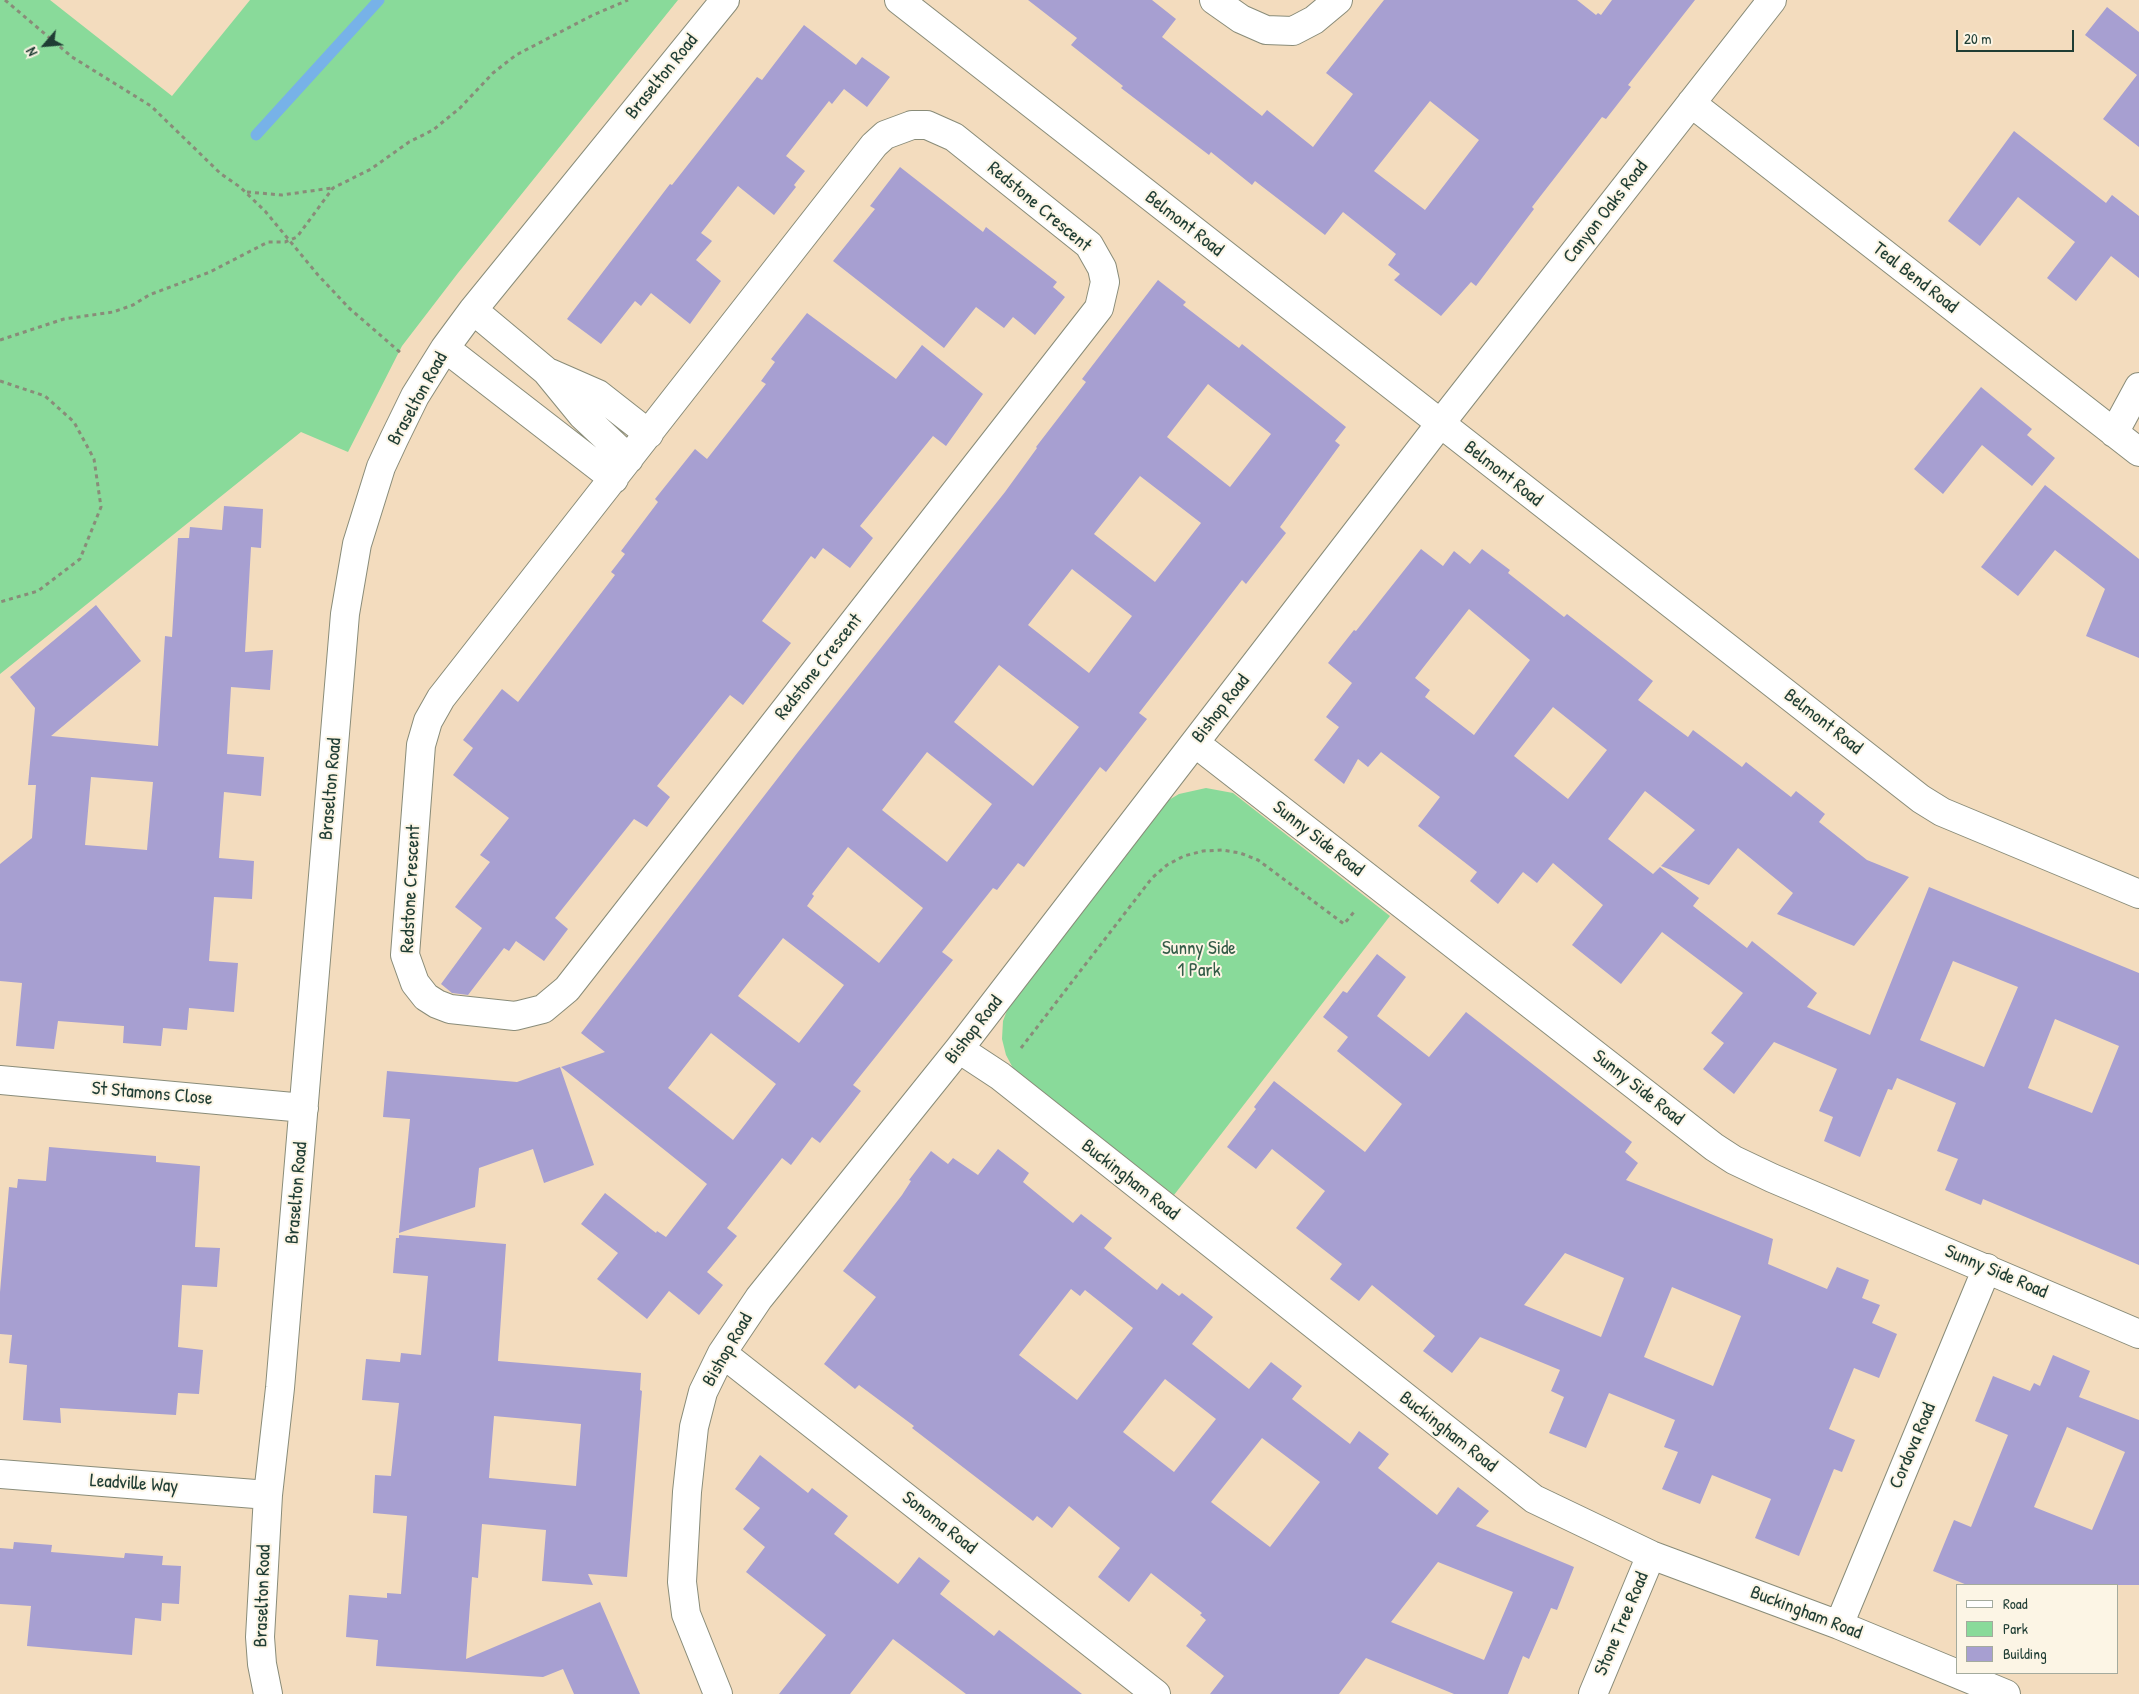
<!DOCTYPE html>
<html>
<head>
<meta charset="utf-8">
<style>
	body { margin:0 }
	#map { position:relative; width:2139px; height:1694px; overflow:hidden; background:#f3dcbe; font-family:"Patrick Hand",sans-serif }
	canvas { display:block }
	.legend { position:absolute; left:1956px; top:1584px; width:162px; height:90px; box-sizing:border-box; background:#fcf5e5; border:1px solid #a4ab9e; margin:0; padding:6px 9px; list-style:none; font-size:15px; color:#1f3d34 }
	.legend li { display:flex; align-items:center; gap:10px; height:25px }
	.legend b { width:25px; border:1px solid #a4ab9e }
	.north { position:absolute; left:20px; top:20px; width:50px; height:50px; -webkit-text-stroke:4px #fcf5e5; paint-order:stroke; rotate:243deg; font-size:14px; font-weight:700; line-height:20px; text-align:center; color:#1f3d34 }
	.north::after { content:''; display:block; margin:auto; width:18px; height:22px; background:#1f3d34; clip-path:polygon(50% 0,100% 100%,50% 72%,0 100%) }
	.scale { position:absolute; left:1956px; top:30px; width:118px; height:22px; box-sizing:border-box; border:2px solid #1f3d34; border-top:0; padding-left:6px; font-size:15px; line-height:18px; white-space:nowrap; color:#1f3d34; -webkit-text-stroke:4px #fcf5e5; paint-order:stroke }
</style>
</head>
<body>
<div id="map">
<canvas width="2139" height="1694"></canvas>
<ul class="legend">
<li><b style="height:6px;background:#fff"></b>Road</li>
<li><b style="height:14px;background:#89da9a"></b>Park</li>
<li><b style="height:14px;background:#a79fd1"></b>Building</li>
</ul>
<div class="north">N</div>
<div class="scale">20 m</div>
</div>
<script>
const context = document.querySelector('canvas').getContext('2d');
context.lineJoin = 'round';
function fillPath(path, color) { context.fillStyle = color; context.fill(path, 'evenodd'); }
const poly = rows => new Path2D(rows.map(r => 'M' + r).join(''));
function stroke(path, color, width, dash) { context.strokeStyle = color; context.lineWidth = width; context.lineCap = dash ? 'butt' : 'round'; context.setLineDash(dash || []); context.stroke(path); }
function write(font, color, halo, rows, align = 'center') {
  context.font = font + ' "Patrick Hand",sans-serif'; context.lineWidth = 4; context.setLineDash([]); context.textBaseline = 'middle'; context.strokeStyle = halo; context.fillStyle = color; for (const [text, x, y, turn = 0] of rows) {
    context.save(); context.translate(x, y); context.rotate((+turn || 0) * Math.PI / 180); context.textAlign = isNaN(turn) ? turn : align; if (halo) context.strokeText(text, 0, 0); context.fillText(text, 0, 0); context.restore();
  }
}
fillPath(poly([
	[0,0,50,0,172,96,250,0,678,0,458,273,402,346,348,452,301,432,0,674],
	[1206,788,1233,793,1390,916,1174,1195,1014,1070,1006,1055,1002,1039,1003,1021,1009,1005,1167,801,1179,794]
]), '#89da9a');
stroke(poly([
	[256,135,379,0]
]), '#77b2e8', 11);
fillPath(poly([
	[1028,0,1152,0,1176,19,1162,37,1262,116,1267,110,1313,147,1353,94,1326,73,1384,0,1577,0,1596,15,1598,13,1601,15,1612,0,1695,0,1628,85,1631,87,1606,119,1602,117,1532,207,1534,209,1476,286,1471,282,1441,316,1394,280,1400,274,1388,265,1396,254,1343,212,1325,235,1255,181,1252,185,1211,152,1209,155,1121,88,1123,86,1071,45,1077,38],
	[1430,101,1479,140,1425,210,1374,171],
	[2107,7,2139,32,2139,147,2103,119,2137,75,2085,35],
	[804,25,856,65,862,57,890,77,867,107,844,89,832,104,829,101,786,156,805,171,794,185,796,187,774,215,738,186,701,233,712,241,696,260,721,281,690,324,651,293,641,306,635,301,601,344,567,319,670,184,672,185,757,77,762,80],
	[2014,131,2106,203,2112,195,2139,216,2139,278,2111,256,2076,301,2047,278,2075,242,2018,197,1980,246,1948,221],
	[900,167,983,232,986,227,1057,282,1053,287,1065,297,1035,335,1013,317,1004,328,976,307,944,348,833,261,875,209,870,206],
	[1158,280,1186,302,1183,305,1239,348,1242,344,1346,427,1335,441,1340,445,1280,527,1286,533,1246,584,1242,580,1139,713,1147,719,1136,733,1106,772,1100,767,1024,867,1018,863,997,890,993,888,942,952,953,960,853,1085,861,1091,851,1104,820,1143,812,1137,791,1165,782,1158,727,1228,737,1236,707,1272,723,1285,699,1315,669,1291,647,1319,597,1279,618,1253,581,1224,605,1193,656,1233,657,1231,666,1237,707,1184,561,1067,605,1052,581,1033,798,752,1005,492,1037,448,1036,447,1086,382,1082,379],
	[1208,384,1271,434,1230,487,1167,437],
	[1140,476,1201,523,1155,582,1094,534],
	[1072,569,1132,616,1089,673,1028,625],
	[999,665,1079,727,1033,786,954,722],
	[927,752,992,804,947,862,882,810],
	[848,847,923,908,879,963,807,906,814,896,812,894],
	[783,938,844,985,799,1043,738,996],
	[711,1033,776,1084,733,1140,668,1088],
	[807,313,896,379,922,345,983,394,946,446,933,436,860,526,873,538,850,568,823,548,815,559,811,556,762,621,791,643,743,705,730,695,657,786,670,797,647,827,634,819,555,918,568,929,544,961,516,941,509,951,504,948,468,995,452,993,441,984,482,928,455,907,490,862,480,855,509,818,453,775,473,748,463,740,502,689,518,702,615,575,611,572,625,554,621,551,658,502,655,499,695,449,707,459,766,384,761,381,775,362,771,359],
	[1981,387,2032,429,2027,435,2055,458,2032,486,1982,445,1943,494,1914,469],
	[2045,485,2139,559,2139,658,2086,636,2105,589,2055,550,2018,596,1981,567],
	[224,506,263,509,261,548,251,547,245,652,273,650,270,690,231,687,227,754,264,757,261,796,224,792,219,858,254,861,252,899,214,897,209,961,238,963,234,1012,189,1008,187,1030,163,1028,161,1046,123,1043,124,1026,58,1021,54,1049,16,1046,22,983,0,981,0,864,32,838,36,785,28,785,35,708,10,677,96,605,141,661,51,736,158,746,165,636,172,637,178,538,189,538,190,527,222,530],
	[91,777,153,782,147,850,85,845],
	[1421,549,1443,566,1454,551,1470,564,1482,549,1510,570,1508,573,1564,617,1567,614,1653,681,1638,700,1688,737,1693,730,1742,767,1746,762,1791,797,1796,791,1825,814,1819,822,1867,860,1909,877,1854,946,1777,914,1793,893,1738,848,1709,885,1661,866,1695,830,1645,791,1608,839,1653,874,1660,867,1699,898,1693,906,1747,948,1752,941,1817,993,1807,1007,1870,1035,1929,887,2139,973,2139,1265,1983,1199,1981,1205,1945,1190,1958,1159,1937,1151,1956,1103,1897,1078,1892,1090,1888,1089,1860,1157,1824,1141,1833,1117,1819,1111,1837,1069,1774,1042,1734,1094,1703,1069,1724,1043,1711,1033,1743,993,1662,932,1621,984,1572,945,1603,905,1553,863,1537,883,1523,872,1498,904,1470,881,1477,872,1418,826,1440,797,1381,752,1368,767,1358,759,1344,784,1314,760,1339,727,1326,717,1352,683,1328,663,1354,630,1356,631],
	[1469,609,1530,660,1474,735,1425,697,1430,690,1415,678],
	[1553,707,1607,750,1568,799,1514,756],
	[1953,961,2018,987,1984,1067,1920,1040],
	[2055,1019,2119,1046,2092,1113,2028,1088],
	[1377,954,1406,977,1377,1016,1429,1057,1466,1012,1632,1142,1625,1152,1638,1163,1626,1180,1773,1239,1768,1264,1827,1289,1837,1267,1869,1280,1862,1298,1880,1305,1872,1323,1897,1334,1879,1378,1854,1368,1829,1429,1855,1440,1842,1472,1834,1469,1799,1556,1755,1538,1771,1499,1712,1475,1700,1504,1662,1489,1678,1452,1664,1447,1675,1420,1609,1393,1586,1448,1549,1433,1564,1397,1551,1391,1560,1370,1480,1337,1452,1373,1423,1351,1435,1336,1372,1285,1359,1301,1330,1279,1342,1264,1296,1228,1325,1191,1272,1149,1256,1169,1227,1147,1256,1109,1254,1107,1274,1081,1365,1152,1402,1104,1337,1051,1348,1037,1323,1017,1343,991,1347,993],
	[1565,1253,1624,1278,1601,1337,1524,1305],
	[1672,1287,1741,1316,1713,1386,1644,1357],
	[560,1067,594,1165,544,1183,533,1149,479,1168,475,1207,399,1233,410,1119,383,1117,387,1071,517,1082],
	[49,1147,156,1156,156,1162,200,1166,195,1247,220,1248,217,1287,182,1285,178,1347,203,1350,199,1394,178,1393,176,1415,60,1408,61,1423,23,1420,27,1365,9,1363,12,1335,0,1334,0,1292,9,1187,17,1188,18,1179,46,1181],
	[998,1149,1029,1173,1023,1182,1073,1223,1081,1214,1112,1238,1104,1248,1157,1290,1162,1283,1179,1296,1182,1293,1213,1317,1192,1344,1249,1389,1271,1362,1302,1386,1292,1399,1350,1444,1359,1431,1389,1454,1378,1468,1437,1515,1458,1487,1489,1511,1476,1526,1574,1567,1557,1610,1551,1608,1529,1659,1523,1656,1508,1694,1454,1694,1366,1658,1339,1694,1210,1694,1224,1676,1186,1646,1206,1620,1200,1615,1202,1613,1151,1573,1129,1602,1098,1577,1120,1548,1069,1506,1052,1528,1037,1516,1033,1521,912,1428,914,1426,859,1385,855,1389,824,1364,876,1297,843,1271,902,1195,911,1181,909,1180,931,1151,948,1164,953,1158,978,1175],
	[1071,1289,1080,1296,1085,1290,1133,1328,1077,1400,1019,1355],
	[1165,1379,1216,1419,1174,1472,1123,1432],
	[1262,1438,1320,1482,1270,1547,1211,1502],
	[1438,1562,1513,1592,1484,1660,1391,1622],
	[399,1235,506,1244,498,1361,641,1373,640,1390,642,1391,627,1577,588,1574,593,1585,542,1581,546,1530,482,1524,478,1578,472,1577,466,1659,600,1602,640,1694,574,1694,563,1669,543,1677,376,1666,378,1640,346,1637,349,1595,387,1598,387,1593,401,1594,407,1516,373,1513,375,1475,391,1476,399,1403,362,1400,366,1359,400,1362,401,1353,421,1355,428,1276,393,1273,396,1238,399,1238],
	[494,1416,581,1424,576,1486,489,1478],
	[2053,1355,2090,1371,2079,1397,2139,1420,2139,1585,1967,1585,1933,1571,1954,1520,1971,1527,2008,1435,1975,1421,1993,1376,2030,1391,2034,1383,2040,1386],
	[2067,1427,2125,1452,2092,1530,2034,1507],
	[760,1455,808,1493,812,1488,848,1516,834,1534,898,1584,919,1557,950,1581,940,1594,994,1636,999,1630,1082,1694,966,1694,893,1639,850,1694,779,1694,826,1635,746,1572,765,1547,743,1529,760,1508,735,1489],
	[14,1542,52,1545,51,1552,124,1558,125,1553,163,1556,162,1565,181,1566,179,1604,162,1603,161,1621,135,1618,132,1655,27,1646,31,1606,0,1604,0,1548,13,1549]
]), '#a79fd1');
const minor = poly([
	[899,0,1921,799,1942,812,2139,894],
	[1214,0,1241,19,1266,30,1293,31,1314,20,1338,0],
	[1691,103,2139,452],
	[912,125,927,125,954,137,1089,245,1102,268,1105,282,1099,308,567,989,543,1009,515,1016,450,1009,437,1004,426,997,415,983,405,955,421,745,428,721,441,698,874,145,885,135,912,125],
	[473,310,546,371,582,415,629,459],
	[445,348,614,479],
	[550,373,598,394,649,434],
	[2114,433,2139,387],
	[1195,743,1714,1147,1734,1160,1772,1178,2139,1334],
	[959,1049,1000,1076,1534,1499,1651,1555,1839,1625,2006,1694],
	[0,1080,304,1108],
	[722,1353,1156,1694],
	[0,1474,268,1495],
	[1839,1625,1987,1268],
	[268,1694,262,1664,260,1637,268,1495,280,1388,345,614,357,544,381,467,394,439,415,396,445,348,473,310,725,0],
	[718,1694,686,1614,682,1582,687,1492,694,1427,703,1392,722,1353,759,1298,959,1049,1440,424,1772,0],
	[1593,1694,1651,1555]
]);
stroke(minor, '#898c79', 30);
stroke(poly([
	[5,0,72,57,151,106,221,174,240,187,265,211,318,275,349,308,402,354],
	[247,192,282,195,332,188],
	[0,340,64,319,113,312,133,305,149,295,210,272,268,242,285,242,297,237,333,188,371,169,409,142,433,130,460,108,493,73,516,55,593,15,628,0],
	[0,381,45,396,74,422,94,459,101,507,80,559,38,591,0,602],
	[1021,1048,1152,878,1167,865,1184,856,1203,851,1222,850,1240,853,1258,860,1344,924,1354,912]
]), '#898c79', 3, [4, 4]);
stroke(minor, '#fff', 28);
write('19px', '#1f3d34', '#fcf5e5', [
	["Braselton Road",662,77,-51],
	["Redstone Crescent",1039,207,40],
	["Canyon Oaks Road",1606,212,-52],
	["Belmont Road",1184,224,38],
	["Teal Bend Road",1915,278,38],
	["Braselton Road",418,399,-61],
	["Belmont Road",1503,474,38],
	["Redstone Crescent",819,667,-52],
	["Bishop Road",1221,709,-52],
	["Belmont Road",1823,722,38],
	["Braselton Road",331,789,-85],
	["Sunny Side Road",1318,839,38],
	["Redstone Crescent",411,889,-87],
	["Bishop Road",974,1030,-52],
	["Sunny Side Road",1638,1088,38],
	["St Stamons Close",152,1094,5],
	["Buckingham Road",1130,1180,38],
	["Braselton Road",297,1193,-85],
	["Sunny Side Road",1996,1272,23],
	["Bishop Road",728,1350,-60],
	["Buckingham Road",1448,1432,38],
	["Cordova Road",1913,1446,-67],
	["Leadville Way",134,1484,4],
	["Sonoma Road",939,1523,38],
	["Braselton Road",263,1596,-88],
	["Buckingham Road",1806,1613,21],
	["Stone Tree Road",1622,1624,-67]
]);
write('19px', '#345c48', '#fcf5e5', [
	["Sunny Side",1199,949],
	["1 Park",1199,971]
]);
</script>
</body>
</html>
